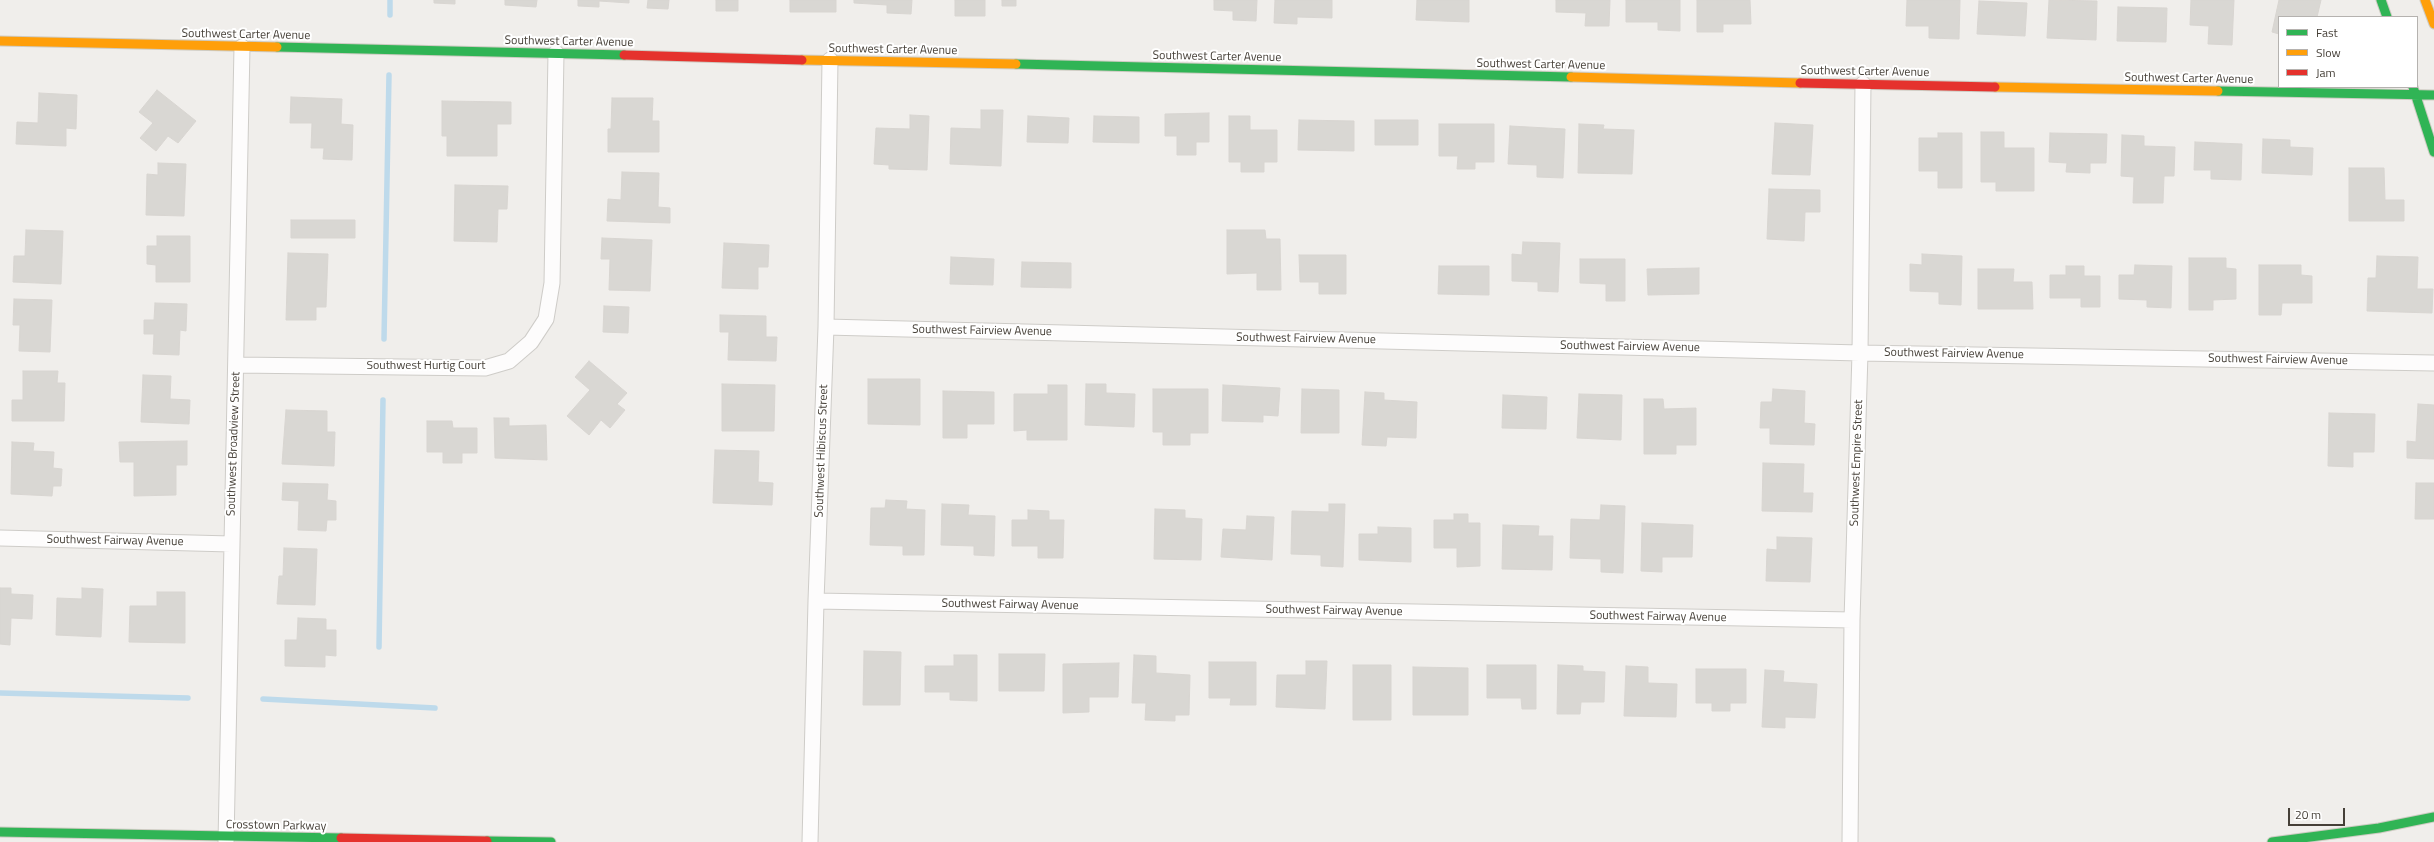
<!DOCTYPE html>
<html>
<head>
<meta charset="utf-8">
<style>
	body { margin:0 }
	#map { position:relative; width:2434px; height:842px; overflow:hidden; background:#f0eeeb; font-family:"Titillium Web",sans-serif }
	canvas { display:block }
	.legend { position:absolute; left:2278px; top:16px; width:140px; height:72px; box-sizing:border-box; background:#fff; border:1px solid #b5b2af; margin:0; padding:5px 7px; list-style:none; font-size:12px; color:#453f37 }
	.legend li { display:flex; align-items:center; gap:8px; height:20px }
	.legend b { width:20px; border:1px solid #b5b2af }
	.scale { position:absolute; left:2288px; top:808px; width:57px; height:18px; box-sizing:border-box; border:2px solid #453f37; border-top:0; padding-left:5px; font-size:12px; line-height:14px; white-space:nowrap; color:#453f37; -webkit-text-stroke:3px #fff; paint-order:stroke }
</style>
</head>
<body>
<div id="map">
<canvas width="2434" height="842"></canvas>
<ul class="legend">
<li><b style="height:5px;background:#30b455"></b>Fast</li>
<li><b style="height:5px;background:#ff9f0a"></b>Slow</li>
<li><b style="height:5px;background:#e5322d"></b>Jam</li>
</ul>
<div class="scale">20 m</div>
</div>
<script>
const context = document.querySelector('canvas').getContext('2d');
context.lineJoin = 'round';
const poly = rows => new Path2D(rows.map(r => 'M' + r).join(''));
function stroke(path, color, width, dash) { context.strokeStyle = color; context.lineWidth = width; context.lineCap = dash ? 'butt' : 'round'; context.setLineDash(dash || []); context.stroke(path); }
function fillPath(path, color) { context.fillStyle = color; context.fill(path, 'evenodd'); }
function write(font, color, halo, rows, align = 'center') {
  context.font = font + ' "Titillium Web",sans-serif'; context.lineWidth = 4; context.setLineDash([]); context.textBaseline = 'middle'; context.strokeStyle = halo; context.fillStyle = color; for (const [text, x, y, turn = 0] of rows) {
    context.save(); context.translate(x, y); context.rotate((+turn || 0) * Math.PI / 180); context.textAlign = isNaN(turn) ? turn : align; if (halo) context.strokeText(text, 0, 0); context.fillText(text, 0, 0); context.restore();
  }
}
stroke(poly([
	[390,15,390,0],
	[384,339,389,75],
	[379,647,383,400],
	[0,693,188,698],
	[263,699,435,708]
]), '#bedaeb', 5.5);
const building = poly([
	[434,0,455,0,455,4,434,3,434,0],
	[505,0,537,0,536,7,505,5,505,0],
	[578,0,629,0,629,3,599,1,599,7,578,6,578,0],
	[648,0,669,0,668,9,647,8,648,0],
	[716,0,738,0,738,11,716,11,716,0],
	[790,0,836,0,836,12,790,12,790,0],
	[854,0,912,0,911,14,887,13,887,5,854,3,854,0],
	[955,0,985,0,985,16,955,16,955,0],
	[1002,0,1016,0,1016,6,1002,6,1002,0],
	[1214,0,1257,0,1256,21,1233,20,1233,11,1214,10,1214,0],
	[1275,0,1332,0,1332,18,1297,17,1297,24,1274,23,1275,0],
	[1417,0,1469,0,1469,22,1416,20,1417,0],
	[1556,0,1610,0,1609,26,1585,26,1586,13,1556,12,1556,0],
	[1626,0,1680,0,1680,31,1658,30,1658,22,1626,22,1626,0],
	[1697,0,1750,0,1751,24,1723,24,1723,32,1697,32,1697,0],
	[1907,0,1960,0,1959,39,1929,38,1929,26,1906,26,1907,0],
	[2049,0,2097,1,2096,40,2047,38,2049,0],
	[2191,0,2234,0,2232,45,2208,44,2209,26,2190,25,2191,0],
	[2279,0,2321,0,2317,17,2279,17,2279,34,2272,32,2279,0],
	[1979,1,2027,3,2025,36,1977,34,1979,1],
	[2118,7,2167,8,2166,42,2117,41,2118,7],
	[157,90,196,121,178,143,168,136,156,151,140,138,153,123,139,112,157,90],
	[39,93,77,95,76,129,66,128,66,146,16,144,17,122,38,123,39,93],
	[291,97,342,99,341,124,353,125,352,160,323,159,324,148,311,148,312,123,290,123,291,97],
	[612,98,653,98,652,121,659,121,659,152,608,152,608,129,611,129,612,98],
	[442,101,511,102,511,124,497,124,497,156,447,156,447,136,442,136,442,101],
	[981,110,1003,110,1001,166,950,164,951,128,981,129,981,110],
	[1209,113,1209,142,1196,142,1196,155,1177,155,1177,136,1165,136,1165,114,1209,113],
	[910,115,929,116,927,170,889,169,889,165,874,164,876,128,910,129,910,115],
	[1028,116,1069,118,1068,143,1027,142,1028,116],
	[1094,116,1139,117,1139,143,1093,142,1094,116],
	[1229,116,1250,116,1250,130,1277,130,1277,162,1264,162,1264,172,1241,172,1241,162,1229,162,1229,116],
	[1299,120,1354,121,1354,151,1298,150,1299,120],
	[1375,120,1418,120,1418,145,1375,145,1375,120],
	[1775,123,1813,125,1810,175,1772,174,1775,123],
	[1439,124,1494,124,1494,162,1475,162,1475,169,1457,169,1458,156,1439,156,1439,124],
	[1579,124,1604,125,1603,129,1634,130,1632,174,1578,173,1579,124],
	[1510,126,1565,129,1563,178,1537,177,1537,165,1508,164,1510,126],
	[1981,132,2004,132,2004,148,2034,148,2034,191,1996,191,1996,182,1981,182,1981,132],
	[1938,133,1962,133,1962,188,1938,188,1938,171,1919,171,1919,138,1938,138,1938,133],
	[2050,133,2107,134,2106,163,2090,163,2090,173,2066,172,2067,163,2049,162,2050,133],
	[2122,135,2144,136,2144,146,2175,147,2174,176,2164,176,2163,203,2133,203,2134,177,2121,176,2122,135],
	[2263,139,2290,140,2290,147,2313,148,2312,175,2262,173,2263,139],
	[2195,142,2242,144,2241,180,2211,179,2211,170,2194,170,2195,142],
	[158,163,186,164,184,216,146,215,147,174,158,175,158,163],
	[2349,168,2384,168,2385,200,2404,200,2404,221,2349,221,2349,168],
	[622,172,659,173,658,207,670,208,670,223,607,221,608,199,621,200,622,172],
	[455,185,508,186,507,209,498,209,497,242,454,241,455,185],
	[1769,189,1820,190,1820,212,1805,212,1804,241,1767,239,1769,189],
	[291,220,355,220,355,238,291,238,291,220],
	[26,230,63,231,61,284,13,282,14,256,25,256,26,230],
	[1227,230,1265,230,1266,239,1280,239,1281,290,1257,290,1257,273,1227,274,1227,230],
	[157,236,190,236,190,282,156,282,156,265,147,264,147,246,157,246,157,236],
	[602,238,652,240,650,291,609,290,610,259,601,259,602,238],
	[1523,242,1560,243,1558,292,1538,291,1538,282,1512,281,1512,254,1522,255,1523,242],
	[724,243,769,245,768,267,758,267,758,289,722,288,724,243],
	[288,253,328,254,326,307,316,307,316,320,286,320,288,253],
	[1922,254,1962,256,1961,305,1939,304,1939,292,1910,291,1910,264,1922,265,1922,254],
	[1299,255,1346,255,1346,294,1319,294,1319,282,1300,282,1299,255],
	[2377,256,2418,257,2417,289,2433,289,2432,313,2367,311,2368,278,2376,278,2377,256],
	[951,257,994,259,993,285,950,284,951,257],
	[2189,258,2226,258,2226,268,2236,269,2236,299,2213,300,2213,310,2189,310,2189,258],
	[1580,259,1625,259,1625,301,1606,301,1606,284,1580,283,1580,259],
	[1022,262,1071,263,1071,288,1021,287,1022,262],
	[2135,265,2172,266,2171,308,2147,307,2147,300,2119,299,2119,275,2134,275,2135,265],
	[2259,265,2301,265,2301,275,2312,276,2312,303,2282,303,2281,315,2259,315,2259,265],
	[1439,266,1489,266,1489,295,1438,294,1439,266],
	[2066,266,2084,266,2084,276,2100,276,2100,307,2081,307,2081,298,2050,298,2050,275,2066,275,2066,266],
	[1699,268,1699,294,1648,295,1647,269,1699,268],
	[1978,269,2014,269,2013,282,2032,282,2033,309,1978,309,1978,269],
	[14,299,52,300,50,352,19,351,20,325,13,325,14,299],
	[155,303,187,304,186,331,180,330,179,355,153,354,154,334,144,334,144,320,154,320,155,303],
	[604,306,629,307,628,333,603,332,604,306],
	[720,315,766,316,766,337,777,337,776,361,728,360,729,332,720,332,720,315],
	[589,361,627,393,617,404,625,410,610,428,601,420,589,435,567,416,590,390,575,377,589,361],
	[23,371,58,371,57,383,65,383,64,421,12,421,12,400,23,400,23,371],
	[143,375,171,376,170,399,190,400,189,424,141,422,143,375],
	[868,379,920,379,920,425,868,424,868,379],
	[722,384,775,385,774,431,722,431,722,384],
	[1086,384,1106,384,1106,393,1135,394,1134,427,1085,425,1086,384],
	[1048,385,1067,385,1067,440,1027,440,1027,430,1014,431,1014,394,1048,394,1048,385],
	[1223,385,1280,388,1278,416,1263,415,1263,422,1222,421,1223,385],
	[1153,389,1208,389,1208,433,1190,433,1190,445,1163,445,1163,432,1153,432,1153,389],
	[1302,389,1339,390,1339,433,1301,433,1302,389],
	[1773,389,1805,391,1804,423,1815,424,1814,445,1770,444,1770,428,1760,428,1761,402,1772,402,1773,389],
	[943,391,994,392,994,424,967,424,967,438,943,438,943,391],
	[1365,392,1384,393,1384,400,1417,402,1416,438,1387,437,1386,446,1362,445,1365,392],
	[1579,394,1622,395,1621,440,1577,438,1579,394],
	[1503,395,1547,397,1546,429,1502,428,1503,395],
	[1644,399,1663,399,1664,409,1696,408,1696,445,1676,445,1676,454,1644,454,1644,399],
	[2418,404,2434,405,2434,459,2407,458,2407,441,2416,442,2418,404],
	[286,410,327,411,327,432,335,432,334,466,282,464,286,410],
	[2329,413,2375,414,2374,452,2353,452,2353,467,2328,466,2329,413],
	[494,418,509,418,509,426,546,425,547,460,495,458,494,418],
	[427,421,452,421,453,428,477,428,477,453,462,453,462,463,443,463,443,452,427,452,427,421],
	[187,441,187,465,176,465,176,495,134,496,134,462,120,462,119,442,187,441],
	[12,442,34,443,33,451,54,452,53,468,62,469,61,486,53,486,52,496,11,494,12,442],
	[715,450,759,451,758,482,773,483,772,505,713,503,715,450],
	[1763,463,1804,464,1803,493,1813,493,1812,512,1762,511,1763,463],
	[283,483,328,484,327,500,336,501,336,520,327,520,326,531,298,530,299,501,282,500,283,483],
	[2416,483,2434,483,2434,519,2415,519,2416,483],
	[886,500,907,501,906,509,925,510,924,555,903,555,903,546,870,545,871,508,885,508,886,500],
	[942,504,969,505,968,515,995,516,994,556,974,555,974,546,941,545,942,504],
	[1329,504,1345,504,1343,567,1321,566,1321,555,1291,554,1292,511,1329,512,1329,504],
	[1601,505,1625,506,1623,573,1601,572,1601,559,1570,558,1571,519,1600,520,1601,505],
	[1155,509,1185,510,1185,518,1202,519,1201,560,1154,559,1155,509],
	[1028,510,1049,511,1049,520,1064,520,1063,558,1038,558,1038,546,1012,546,1012,520,1028,520,1028,510],
	[1454,514,1468,514,1468,523,1480,523,1480,566,1457,567,1457,548,1434,548,1434,520,1454,520,1454,514],
	[1247,516,1274,517,1272,560,1221,557,1223,529,1246,530,1247,516],
	[1642,523,1693,525,1692,557,1662,557,1662,572,1641,571,1642,523],
	[1503,525,1539,526,1538,536,1553,536,1552,570,1502,569,1503,525],
	[1378,527,1411,528,1411,562,1359,560,1359,534,1378,534,1378,527],
	[1777,537,1812,538,1810,582,1766,581,1767,549,1777,550,1777,537],
	[284,548,317,549,315,605,277,604,279,576,283,576,284,548],
	[0,588,11,588,11,594,33,595,32,619,11,618,10,645,0,644,0,588],
	[82,588,103,589,101,637,56,635,57,598,82,599,82,588],
	[157,592,185,592,185,643,129,642,130,606,157,606,157,592],
	[298,618,326,619,326,630,336,630,336,656,325,655,325,667,285,666,285,640,297,640,298,618],
	[864,651,901,652,900,705,863,705,864,651],
	[999,654,1045,654,1044,691,999,691,999,654],
	[954,655,977,655,977,701,950,700,950,692,925,692,925,666,954,666,954,655],
	[1134,655,1156,656,1156,673,1190,675,1189,715,1175,715,1175,721,1145,720,1146,703,1132,703,1134,655],
	[1306,661,1327,661,1325,709,1276,707,1277,675,1306,675,1306,661],
	[1209,662,1256,662,1256,705,1230,705,1231,698,1209,698,1209,662],
	[1119,663,1118,697,1089,697,1089,712,1063,713,1063,664,1119,663],
	[1353,665,1391,665,1391,720,1353,720,1353,665],
	[1487,665,1536,665,1536,709,1522,709,1521,698,1487,698,1487,665],
	[1558,665,1583,666,1583,671,1605,672,1604,702,1581,702,1580,714,1557,714,1558,665],
	[1626,666,1648,667,1648,683,1677,684,1676,717,1624,716,1626,666],
	[1413,667,1468,668,1468,715,1413,715,1413,667],
	[1696,669,1746,669,1746,703,1730,703,1730,711,1712,711,1712,703,1696,703,1696,669],
	[1765,670,1784,671,1783,682,1817,684,1815,718,1785,717,1785,728,1762,727,1765,670]
]);
fillPath(building, '#d9d7d3');
stroke(building, '#d8d5d1', 1);
const street = poly([
	[826,327,1860,353,2434,363],
	[236,365,485,368,509,361,531,342,546,319,552,283,556,53],
	[0,538,231,544],
	[816,601,1852,620],
	[226,842,242,47],
	[810,842,816,601,826,327,830,60],
	[1850,842,1852,620,1860,353,1863,84]
]);
const fast = poly([
	[2381,0,2387,17],
	[277,47,624,55],
	[1016,64,1571,77],
	[2413,87,2434,152],
	[2218,91,2434,95],
	[0,832,341,838],
	[487,841,551,842],
	[2272,842,2379,828,2434,817]
]);
const slow = poly([
	[2425,0,2434,24],
	[0,41,277,47],
	[802,60,1016,64],
	[1571,77,1800,83],
	[1995,87,2218,91]
]);
const jam = poly([
	[624,55,802,60],
	[1800,83,1995,87],
	[341,838,487,841]
]);
stroke(street, '#ceccc8', 17);
stroke(fast, '#cecbc2', 11);
stroke(slow, '#cecbc2', 11);
stroke(jam, '#cecbc2', 11);
stroke(street, '#fdfcfc', 15);
stroke(fast, '#30b455', 9);
stroke(slow, '#ff9f0a', 9);
stroke(jam, '#e5322d', 9);
write('12px', '#453f37', '#fff', [
	["Southwest Carter Avenue",246,35,1],
	["Southwest Carter Avenue",569,42,1],
	["Southwest Carter Avenue",893,50,1],
	["Southwest Carter Avenue",1217,57,1],
	["Southwest Carter Avenue",1541,65,1],
	["Southwest Carter Avenue",1865,72,1],
	["Southwest Carter Avenue",2189,79,1],
	["Southwest Fairview Avenue",982,331,1],
	["Southwest Fairview Avenue",1306,339,1],
	["Southwest Fairview Avenue",1630,347,1],
	["Southwest Fairview Avenue",1954,354,1],
	["Southwest Fairview Avenue",2278,360,1],
	["Southwest Hurtig Court",426,366],
	["Southwest Broadview Street",234,444,-88],
	["Southwest Hibiscus Street",822,451,-88],
	["Southwest Empire Street",1857,463,-88],
	["Southwest Fairway Avenue",115,541,1],
	["Southwest Fairway Avenue",1010,605,1],
	["Southwest Fairway Avenue",1334,611,1],
	["Southwest Fairway Avenue",1658,617,1],
	["Crosstown Parkway",276,826,1]
]);
</script>
</body>
</html>
